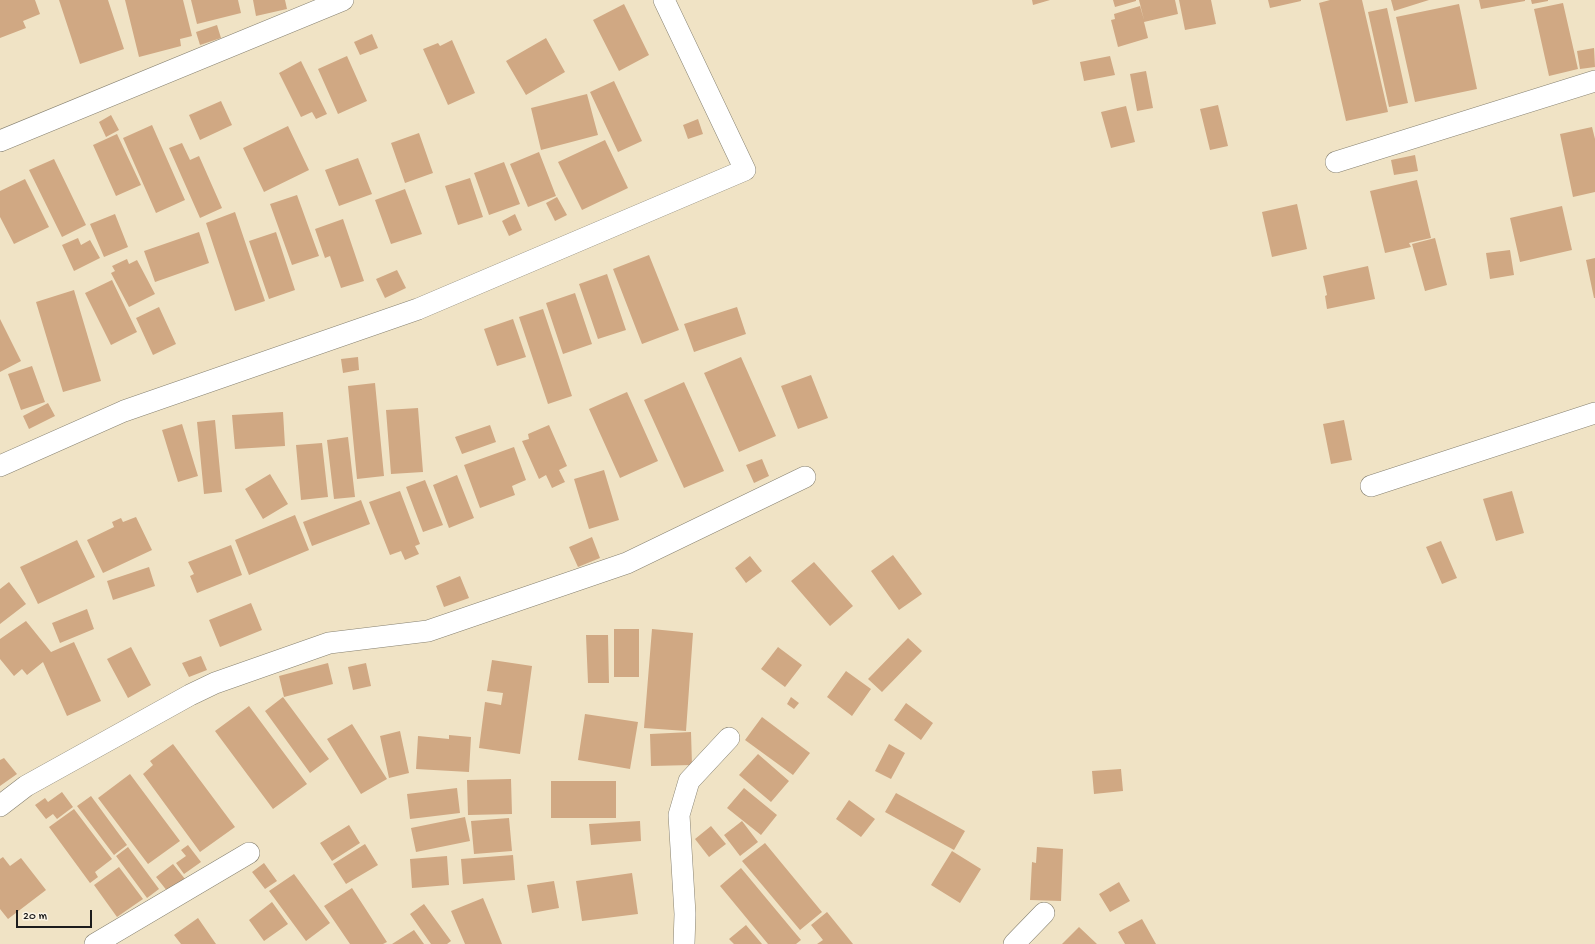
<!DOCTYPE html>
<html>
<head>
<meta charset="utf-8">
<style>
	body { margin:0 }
	#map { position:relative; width:1595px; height:944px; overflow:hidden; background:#f0e3c5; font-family:"Gochi Hand",sans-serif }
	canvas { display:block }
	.scale { position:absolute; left:16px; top:910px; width:76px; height:18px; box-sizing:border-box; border:2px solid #1c1c1c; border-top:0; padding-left:5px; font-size:12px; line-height:14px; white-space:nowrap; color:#1c1c1c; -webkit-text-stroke:3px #fcf5e5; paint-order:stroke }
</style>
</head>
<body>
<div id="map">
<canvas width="1595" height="944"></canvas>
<div class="scale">20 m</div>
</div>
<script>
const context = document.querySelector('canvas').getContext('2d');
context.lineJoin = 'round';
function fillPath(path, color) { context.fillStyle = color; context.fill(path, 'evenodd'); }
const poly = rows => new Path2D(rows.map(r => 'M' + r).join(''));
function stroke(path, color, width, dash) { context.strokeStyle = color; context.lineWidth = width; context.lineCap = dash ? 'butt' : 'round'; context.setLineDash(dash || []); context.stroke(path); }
fillPath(poly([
	[0,0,35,0,40,14,23,21,26,28,0,38],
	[59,0,108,0,124,49,80,64],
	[125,0,183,0,192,36,180,39,181,46,139,57],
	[191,0,238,0,241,13,197,24],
	[253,0,285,0,287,9,256,16],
	[1032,0,1050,0,1033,5],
	[1113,0,1136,0,1136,1,1115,7],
	[1139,0,1175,0,1178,14,1144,22,1148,38,1118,47,1111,20,1115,19,1114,14,1140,6,1144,20],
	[1179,0,1211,0,1216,24,1185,30],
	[1268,0,1301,0,1301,1,1270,8],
	[1330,0,1362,0,1388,112,1346,121,1319,3],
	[1391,0,1429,0,1394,11],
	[1479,0,1525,0,1525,1,1481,9],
	[1531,0,1548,0,1548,1,1532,4],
	[1563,3,1578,69,1549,76,1534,9],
	[624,4,649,55,619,71,593,20],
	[1459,4,1477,89,1415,102,1396,17],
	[1387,8,1408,103,1389,107,1368,12],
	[217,25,221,38,200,45,196,32],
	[372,34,378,48,360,55,354,42],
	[546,38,565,72,526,95,506,61],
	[452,40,475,93,448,105,423,49,438,43,440,46],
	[1594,48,1595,67,1580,69,1577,51],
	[347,56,367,101,338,114,318,69],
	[1110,56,1115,75,1084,81,1080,62],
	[301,61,327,114,316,119,312,112,301,117,279,73],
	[1146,71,1153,108,1137,111,1130,74],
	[614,81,642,141,618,152,590,92],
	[587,94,598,135,541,150,531,108],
	[221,101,232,125,200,140,189,115],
	[1218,105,1228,146,1210,150,1200,109],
	[1126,106,1135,142,1111,148,1101,112],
	[111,115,119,130,106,137,99,122],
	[698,119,703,134,688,139,683,125],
	[152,125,185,200,156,213,123,138],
	[288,126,309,170,264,192,243,148],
	[1592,127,1595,139,1595,192,1573,197,1560,134],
	[419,133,433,173,405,183,391,143],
	[117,134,141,185,116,196,93,145],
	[605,140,628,188,582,210,558,162],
	[182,143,190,160,199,156,222,208,200,218,169,148],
	[539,152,556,196,528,207,510,164],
	[1415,155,1418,171,1394,175,1391,160],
	[358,158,372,194,339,206,325,170],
	[54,159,86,225,62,237,29,170],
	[504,162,520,204,489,215,474,173],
	[470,178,483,217,458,225,445,186],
	[25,179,49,227,14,244,0,217,0,191],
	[1417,180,1431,238,1409,243,1411,247,1385,253,1370,191],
	[405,189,422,234,391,244,375,200],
	[297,195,319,256,292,265,270,204],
	[557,197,567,215,555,221,546,203],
	[1297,204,1307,249,1272,257,1262,212],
	[1562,206,1572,250,1520,262,1510,218],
	[235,212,265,301,235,311,206,223],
	[115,214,128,247,104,257,90,224],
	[515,214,522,230,509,236,502,221],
	[343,219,364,281,341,288,330,256,325,258,315,229],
	[199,232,209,263,155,282,144,251],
	[276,232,295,290,269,299,249,241],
	[78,238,81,245,90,240,100,258,74,271,62,245],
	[1435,238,1447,285,1425,291,1412,244],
	[1510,250,1514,275,1490,279,1486,253],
	[649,255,679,330,642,344,613,269],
	[1595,258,1595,298,1594,298,1586,260],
	[127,259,129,264,137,260,155,294,129,307,111,273,115,271,112,266],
	[1368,266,1375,299,1327,309,1325,296,1327,295,1323,276],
	[397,270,406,288,385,298,376,279],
	[607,274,626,330,598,339,579,284],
	[112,280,137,332,111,345,85,293],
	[74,290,101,381,63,392,36,302],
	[575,293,592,344,563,354,546,303],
	[159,307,176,344,153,355,136,318],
	[737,307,746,334,694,352,684,324],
	[543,309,572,396,548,404,519,317],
	[0,319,21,361,0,372],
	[513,319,526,357,497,366,484,329],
	[358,357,359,370,343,373,341,359],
	[741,357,776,436,739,452,704,373],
	[32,366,45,402,21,410,8,374],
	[811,375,828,418,798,429,781,386],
	[684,382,724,471,684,488,644,400],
	[375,383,384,476,357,479,348,386],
	[627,392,658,461,620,478,589,409],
	[48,403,55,416,29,429,23,416],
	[418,408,423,472,391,474,386,410],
	[283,412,285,446,235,449,232,415],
	[215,420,222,492,204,494,197,422],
	[1344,420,1352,460,1331,464,1323,424],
	[182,424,198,476,178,482,162,430],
	[490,425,496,442,462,454,455,437],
	[549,425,567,466,559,470,565,482,552,488,546,475,539,479,522,441,529,439,528,434],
	[348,437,355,497,334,499,327,440],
	[322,443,328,497,301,500,296,445],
	[514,447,526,480,512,486,515,495,480,508,464,465],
	[762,459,769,476,754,483,746,465],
	[604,470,619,520,589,529,574,479],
	[270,474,288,504,263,519,245,489],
	[457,475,474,518,449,528,433,485],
	[425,480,443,525,423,532,406,487],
	[400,491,420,544,415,546,419,554,405,560,401,551,390,555,369,502],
	[1512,491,1524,533,1496,541,1483,499],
	[361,500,370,524,312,546,303,522],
	[295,515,309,550,249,575,235,540],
	[136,517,152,550,103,573,87,540,114,527,112,522,121,518,123,522],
	[592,537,600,558,578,567,569,547],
	[77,540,95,577,38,604,20,567],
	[1441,541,1457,578,1442,584,1426,547],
	[231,545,242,575,197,593,190,576,194,574,188,562],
	[893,555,922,594,899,610,871,571],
	[750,556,762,571,746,583,735,568],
	[814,562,853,606,830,626,791,581],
	[149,567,155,586,113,600,107,581],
	[460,576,469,598,444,607,436,586],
	[9,582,26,604,0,624,0,589],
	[251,603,262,630,220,647,209,620],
	[87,609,94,629,60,643,52,623],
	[26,621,51,652,74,642,101,701,67,716,43,662,27,675,22,669,14,676,0,659,0,639],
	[614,629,639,629,639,677,614,677],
	[652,629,693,633,686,731,644,728],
	[586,635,608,635,609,683,588,683],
	[908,638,922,651,882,692,868,679],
	[131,647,151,685,128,698,107,659],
	[778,647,802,665,785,687,761,669],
	[201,656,207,670,189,677,182,663],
	[492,660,532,666,520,754,479,748,485,702,501,705,503,693,487,691],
	[328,663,333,684,284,697,279,676],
	[366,663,371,686,353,690,348,667],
	[846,671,871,689,852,716,827,697],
	[283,697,329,759,310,773,265,711],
	[791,697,799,703,794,709,787,704],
	[906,703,933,723,921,740,894,720],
	[249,706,307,784,273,809,215,731],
	[585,714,638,722,630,769,578,760],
	[762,717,810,753,793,775,745,740],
	[352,724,387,779,361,794,327,739],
	[400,731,409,773,389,778,380,736],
	[691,732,692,765,651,766,650,734],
	[449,735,471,737,469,772,416,769,418,736,449,739],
	[173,744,235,827,200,852,143,774,153,765,150,761],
	[889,744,905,753,891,779,875,771],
	[758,754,789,781,771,802,739,775],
	[4,758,17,774,0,786,0,760],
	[1121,769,1123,791,1094,794,1092,771],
	[130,774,180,841,148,864,98,798],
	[511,779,512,814,468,815,467,780],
	[551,781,616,781,616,818,551,818],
	[457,788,460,813,410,819,407,794],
	[744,788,777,815,761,835,727,808],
	[62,792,73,807,57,819,53,814,46,819,35,805,45,798,48,802],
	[896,793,965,831,954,850,885,812],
	[91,796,127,845,114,855,77,806],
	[849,800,875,819,861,837,836,819],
	[74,809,112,859,95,872,98,877,90,883,49,827],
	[465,817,470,841,416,852,411,828],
	[509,818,512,851,474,854,471,821],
	[640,821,641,841,591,845,589,824],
	[742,821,758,842,740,856,724,835],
	[349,825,360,843,332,861,320,843],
	[711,826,726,844,709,857,695,839],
	[765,843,822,912,800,930,742,861],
	[365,844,378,865,346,884,333,864],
	[188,845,201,862,184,874,176,863,186,856,181,850],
	[128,847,159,889,147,898,116,856],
	[1037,847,1063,849,1061,901,1030,900,1032,862,1036,863],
	[952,851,981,869,960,903,931,885],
	[513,855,515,880,463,884,461,859],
	[447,856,449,885,412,888,410,859],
	[3,857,10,866,21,858,46,890,8,919,0,909,0,859],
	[264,863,277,881,265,889,252,872],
	[173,864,185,879,168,892,156,877],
	[119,867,143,899,117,917,94,885],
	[741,868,801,940,796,944,768,944,720,886],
	[632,873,638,914,582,921,576,881],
	[294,874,330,923,306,941,269,891],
	[554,881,559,908,532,913,527,885],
	[1119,882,1130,901,1110,912,1099,894],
	[352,888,387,942,383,944,350,944,324,906],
	[483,898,502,944,465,944,451,911],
	[272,902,288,924,264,941,249,920],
	[424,904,451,941,447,944,431,944,410,914],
	[827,912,853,944,817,944,823,940,811,925],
	[198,918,216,944,181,944,174,935],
	[1142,919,1156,944,1125,944,1118,932],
	[746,925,762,944,734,944,729,939],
	[1079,927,1097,944,1062,944],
	[414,930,424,944,392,944]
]), '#d0a883');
const street = poly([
	[0,141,343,0],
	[1336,162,1595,81],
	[0,466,124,411,418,309,745,170,664,0],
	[1371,486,1595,413],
	[0,806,26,786,190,695,215,683,329,643,428,631,627,563,805,477],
	[95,944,249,853],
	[684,944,685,914,679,815,689,781,729,738],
	[1014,944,1044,913]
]);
stroke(street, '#868070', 22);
stroke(street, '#fff', 21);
</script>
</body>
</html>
